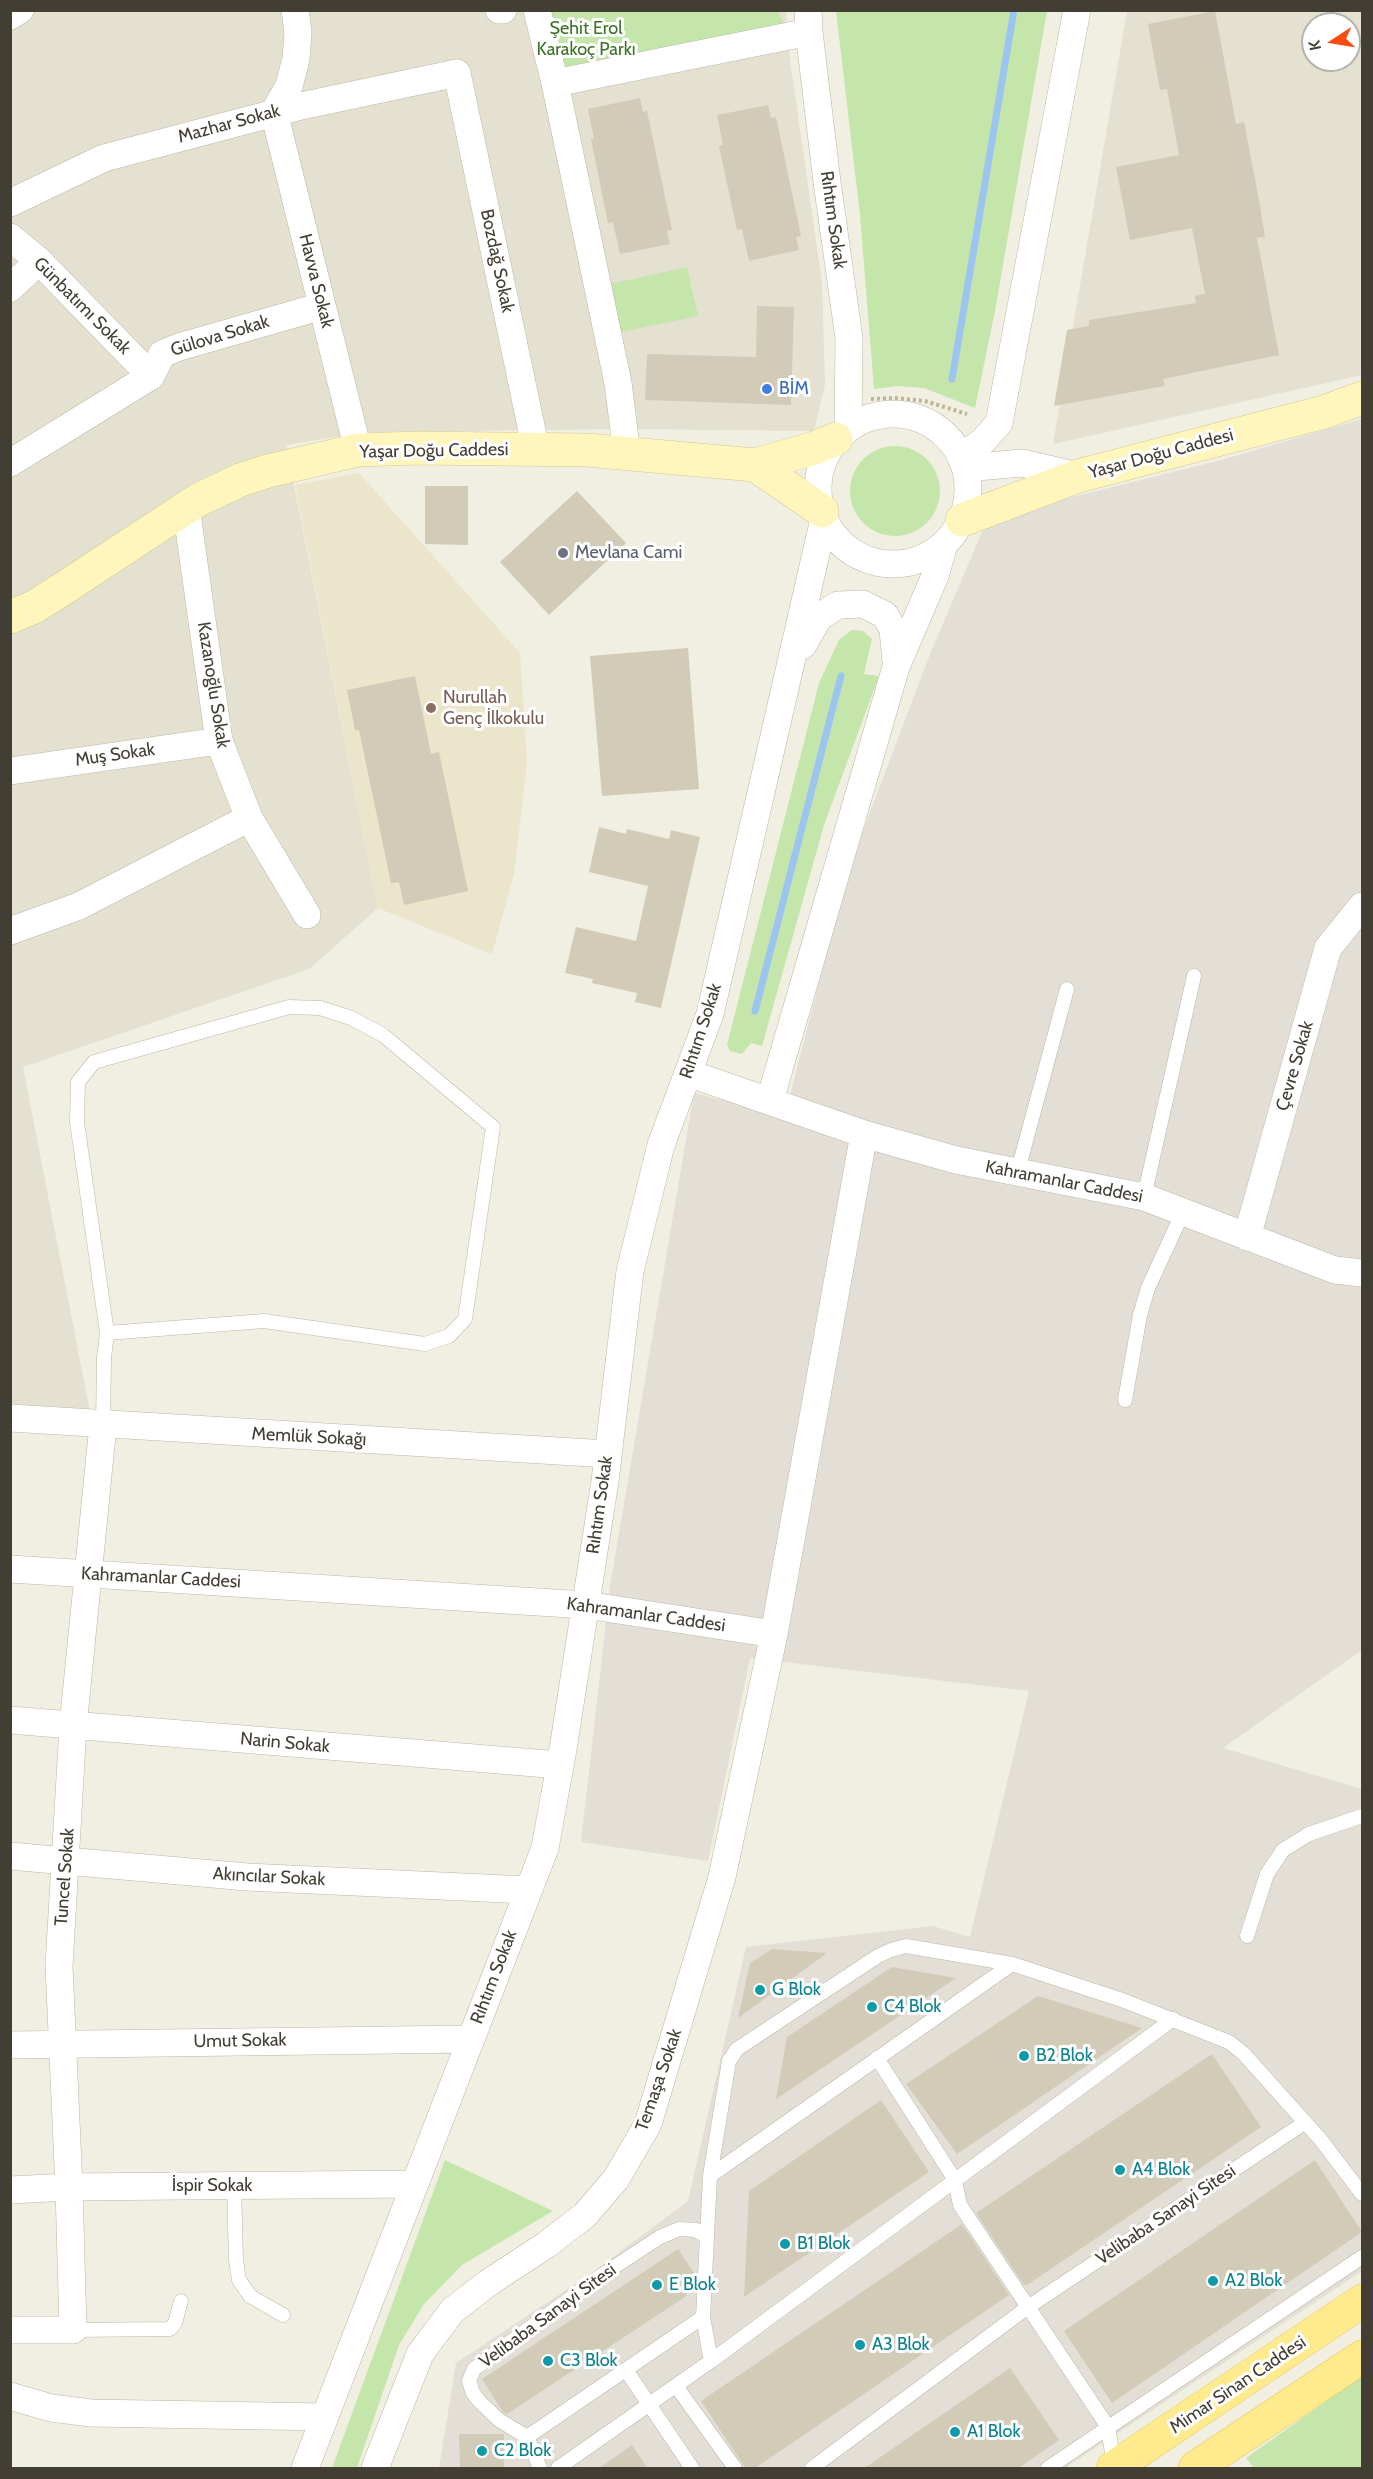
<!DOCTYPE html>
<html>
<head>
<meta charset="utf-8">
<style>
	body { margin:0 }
	#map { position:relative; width:1373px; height:2479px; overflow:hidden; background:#f1eee2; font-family:Cabin,sans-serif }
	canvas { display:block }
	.frame { position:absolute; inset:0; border:12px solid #423e33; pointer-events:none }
	.north { position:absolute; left:1301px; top:12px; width:60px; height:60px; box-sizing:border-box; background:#fff; border:2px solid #b3b2ad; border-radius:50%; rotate:258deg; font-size:16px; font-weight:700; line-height:24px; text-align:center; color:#423e33 }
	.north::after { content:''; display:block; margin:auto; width:21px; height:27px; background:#fb4c0f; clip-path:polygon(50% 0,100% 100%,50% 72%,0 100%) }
</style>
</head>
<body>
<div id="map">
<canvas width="1373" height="2479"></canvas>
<div class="frame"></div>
<div class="north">K</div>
</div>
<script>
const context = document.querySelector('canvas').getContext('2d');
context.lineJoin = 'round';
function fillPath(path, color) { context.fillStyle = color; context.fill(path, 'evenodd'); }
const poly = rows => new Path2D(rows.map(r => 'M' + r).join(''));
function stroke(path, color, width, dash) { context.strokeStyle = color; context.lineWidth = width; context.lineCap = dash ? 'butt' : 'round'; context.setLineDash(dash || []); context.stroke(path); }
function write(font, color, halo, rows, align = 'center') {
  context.font = font + ' Cabin,sans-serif'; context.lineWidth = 6; context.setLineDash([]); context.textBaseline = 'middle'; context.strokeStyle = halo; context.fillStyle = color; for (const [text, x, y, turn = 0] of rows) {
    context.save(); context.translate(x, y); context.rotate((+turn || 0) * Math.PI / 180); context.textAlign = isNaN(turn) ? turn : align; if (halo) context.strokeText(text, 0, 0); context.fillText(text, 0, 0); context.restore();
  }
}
fillPath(poly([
	[10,11,786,11,788,46,822,283,825,384,814,431,629,429,366,432,286,445,378,908,309,969,23,1067,90,1412,11,1406],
	[1127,11,1362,11,1362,375,1053,444],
	[1313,24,1349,24,1349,60,1313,60]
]), '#e5e1d0');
fillPath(poly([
	[1362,419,1362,1650,1223,1748,1362,1789,1362,2271,1065,2468,439,2468,456,2363,589,2275,688,2201,746,1947,933,1926,970,1937,1029,1691,750,1658,708,1861,581,1842,610,1586,694,1093,785,1115,847,873,930,654,988,518,1221,460]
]), '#e3dfd7');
fillPath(poly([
	[359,473,520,653,527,763,514,874,492,954,378,908,295,485]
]), '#ebe5cb');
fillPath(poly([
	[550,11,777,11,788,29,568,69,563,64],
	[836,11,1047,11,995,311,975,408,924,388,897,386,874,389,860,215],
	[687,267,698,316,616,333,605,285],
	'850 491a45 45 0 1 1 90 0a45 45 0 1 1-90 0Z',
	[852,630,863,631,872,639,864,674,879,676,824,825,762,1046,751,1043,742,1054,730,1051,727,1045,819,683,839,640],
	[445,2160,553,2211,462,2265,424,2304,399,2345,357,2468,332,2468],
	[1362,2376,1362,2468,1254,2468,1246,2458]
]), '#c4e6aa');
stroke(poly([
	[952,379,1014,10],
	[755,1011,841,676]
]), '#9cc4f0', 7);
fillPath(poly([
	[1215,11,1236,124,1244,122,1259,200,1265,237,1257,238,1279,355,1163,379,1165,386,1054,406,1067,330,1089,326,1089,320,1196,303,1195,296,1205,294,1192,228,1130,240,1116,167,1179,155,1167,89,1160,90,1148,24],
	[640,98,643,112,647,111,672,230,667,231,670,244,620,254,613,222,608,223,591,139,594,139,588,109],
	[768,105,771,118,776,117,801,236,796,237,799,250,749,261,742,229,737,230,719,146,723,145,717,115],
	[757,306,794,307,791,405,645,400,647,354,756,357],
	[425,486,468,486,468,545,425,544],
	[577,491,626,543,549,615,500,562],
	[688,648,699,789,602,796,590,656],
	[415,676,431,754,439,752,468,891,404,905,399,882,391,883,359,730,355,730,347,690],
	[599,827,626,834,627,829,669,839,671,830,700,837,661,1008,635,1002,637,993,592,983,593,979,565,973,576,927,636,941,648,886,589,872],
	[772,1949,827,1953,738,2018,750,1963],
	[892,1967,956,1978,776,2099,787,2037],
	[1038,1996,1142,2028,957,2154,906,2084],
	[1212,2054,1261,2127,1027,2285,1024,2285,976,2213],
	[881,2100,929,2172,744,2297,749,2191],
	[1315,2160,1362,2232,1112,2403,1064,2331],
	[962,2224,1009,2295,754,2469,746,2469,701,2401],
	[678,2249,696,2276,685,2297,507,2414,503,2412,482,2379],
	[1010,2368,1059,2440,1017,2469,863,2469],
	[459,2434,504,2434,504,2469,460,2469],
	[632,2445,648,2469,598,2469]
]), '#d2cbb7');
const lane = poly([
	[1017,1174,1067,989],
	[1144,1197,1194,976],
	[1125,1400,1140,1315,1148,1288,1183,1212],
	[103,1425,104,1358,107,1333,77,1122,78,1082,94,1062,289,1007,320,1008,351,1018,383,1035,493,1127,465,1319,449,1336,425,1344,264,1321,107,1333],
	[1247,1936,1267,1874,1283,1850,1309,1834,1362,1816],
	[877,2058,955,2180,960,2205,1108,2427,1114,2466],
	[710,2176,1012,1964],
	[234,2186,236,2260,239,2280,250,2296,283,2315],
	[73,2330,170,2329,175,2323,181,2301],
	[711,2361,703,2317,710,2176,729,2061,737,2049,878,1956,891,1950,906,1946,1012,1964,1122,2000,1229,2042,1243,2053,1321,2140,1362,2194],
	[626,2370,692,2468],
	[676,2386,735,2468],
	[527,2437,499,2420,480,2402,473,2393,469,2381,474,2369,602,2275,660,2237,679,2229,696,2230,707,2237],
	[540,2468,527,2437,703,2317],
	[558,2468,711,2361,1173,2019],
	[812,2468,1028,2307,1304,2123],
	[1048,2468,1362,2257]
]);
const street = poly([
	[295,10,298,33,296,59,289,86,274,112,358,450],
	[499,10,503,10],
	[537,10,555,83],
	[808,10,809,32,827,182,849,338,848,429],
	[10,16,20,10],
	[10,203,104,158,301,106,457,73,536,450],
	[10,237,39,261,151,376],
	[10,288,39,261],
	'818 489a75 75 0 1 1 150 0a75 75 0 1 1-150 0Z',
	[627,454,618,383,555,83,809,32],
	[961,458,984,440,999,423,1077,10],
	[10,463,151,376,162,354,179,347,322,306],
	[965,468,1022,463,1078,476],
	[186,507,219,741,249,818,307,915],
	[803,645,819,617,838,605,863,604,885,615,893,629,896,662],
	[10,771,219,741],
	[10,931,79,906,249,818],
	[688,1073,864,1134,956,1160,1144,1197,1335,1270,1362,1273],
	[770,1100,896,667,935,576,944,544],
	[1247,1237,1328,948,1362,906],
	[10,1418,608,1454],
	[10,1569,586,1605,774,1634],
	[10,1720,560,1765],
	[10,1856,247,1877,528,1890],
	[10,2045,470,2039],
	[10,2190,69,2187,414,2184],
	[10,2330,73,2330,69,2187,59,1966,73,1726,103,1425],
	[10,2396,51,2408,91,2413,324,2417],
	[305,2468,545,1848,563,1749,605,1481,630,1271,661,1145,710,1014,824,519],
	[375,2468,420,2354,452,2311,488,2283,546,2245,585,2215,616,2179,648,2124,722,1877,774,1634,864,1134]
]);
const secondary = poly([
	[755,465,822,511],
	[962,520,1078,476,1324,412,1362,398],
	[10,617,34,607,61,590,198,500,240,480,268,471,358,450,418,448,586,450,755,465,815,448,836,439]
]);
const primary = poly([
	[1113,2468,1362,2301],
	[1195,2468,1362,2357]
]);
stroke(lane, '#bcb7a5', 15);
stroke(street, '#bcb7a5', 28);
stroke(secondary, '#d2c891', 34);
stroke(primary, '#e3ca5e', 34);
stroke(poly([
	[871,399,895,398,925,401,967,414]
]), '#beb496', 4, [3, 3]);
stroke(lane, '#fff', 14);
stroke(street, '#fff', 27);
stroke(secondary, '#fff6be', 33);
stroke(primary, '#ffeb8d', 33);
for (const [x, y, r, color] of [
	[767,389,6,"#3f7fe0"],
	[563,553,6,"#6b7280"],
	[431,708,6,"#8d6e63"],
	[760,1990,6,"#0f9aa8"],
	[872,2007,6,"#0f9aa8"],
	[1024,2056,6,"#0f9aa8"],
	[1120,2170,6,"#0f9aa8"],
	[785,2244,6,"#0f9aa8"],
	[1213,2281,6,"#0f9aa8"],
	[657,2285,6,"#0f9aa8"],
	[860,2345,6,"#0f9aa8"],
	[548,2361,6,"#0f9aa8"],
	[955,2432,6,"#0f9aa8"],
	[482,2451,6,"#0f9aa8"]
]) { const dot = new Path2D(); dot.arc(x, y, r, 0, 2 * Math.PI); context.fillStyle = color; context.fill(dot); stroke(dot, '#fff', 2); }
write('18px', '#3b7327', '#fff', [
	["Şehit Erol",586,29],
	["Karakoç Parkı",586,50]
]);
write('18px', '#423e33', '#fff', [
	["Mazhar Sokak",229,124,-15],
	["Rıhtım Sokak",833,220,82],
	["Bozdağ Sokak",497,261,78],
	["Havva Sokak",316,281,76],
	["Günbatımı Sokak",82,306,45],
	["Gülova Sokak",220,336,-17],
	["Yaşar Doğu Caddesi",434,451,-1],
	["Yaşar Doğu Caddesi",1161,454,-15],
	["Kazanoğlu Sokak",213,685,81],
	["Muş Sokak",115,755,-8],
	["Rıhtım Sokak",701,1031,-72],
	["Çevre Sokak",1295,1066,-74],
	["Kahramanlar Caddesi",1064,1182,11],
	["Memlük Sokağı",309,1437,3],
	["Rıhtım Sokak",600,1505,-82],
	["Kahramanlar Caddesi",161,1578,3],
	["Kahramanlar Caddesi",646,1615,8],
	["Narin Sokak",285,1743,5],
	["Tuncel Sokak",65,1877,-86],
	["Akıncılar Sokak",269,1877,3],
	["Rıhtım Sokak",494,1977,-69],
	["Umut Sokak",240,2041,-1],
	["Temaşa Sokak",659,2080,-71],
	["İspir Sokak",212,2186],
	["Velibaba Sanayi Sitesi",1166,2215,-34],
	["Velibaba Sanayi Sitesi",548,2316,-36],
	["Mimar Sinan Caddesi",1238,2385,-34]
]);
write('18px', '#366cbe', '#fff', [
	["BİM",779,389]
], 'left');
write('18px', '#5b616d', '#fff', [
	["Mevlana Cami",575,553]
], 'left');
write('18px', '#785e54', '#fff', [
	["Nurullah",443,698],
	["Genç İlkokulu",443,719]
], 'left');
write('18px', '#0d838f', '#fff', [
	["G Blok",772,1990],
	["C4 Blok",884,2007],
	["B2 Blok",1036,2056],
	["A4 Blok",1132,2170],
	["B1 Blok",797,2244],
	["A2 Blok",1225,2281],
	["E Blok",669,2285],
	["A3 Blok",872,2345],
	["C3 Blok",560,2361],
	["A1 Blok",967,2432],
	["C2 Blok",494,2451]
], 'left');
</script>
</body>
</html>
